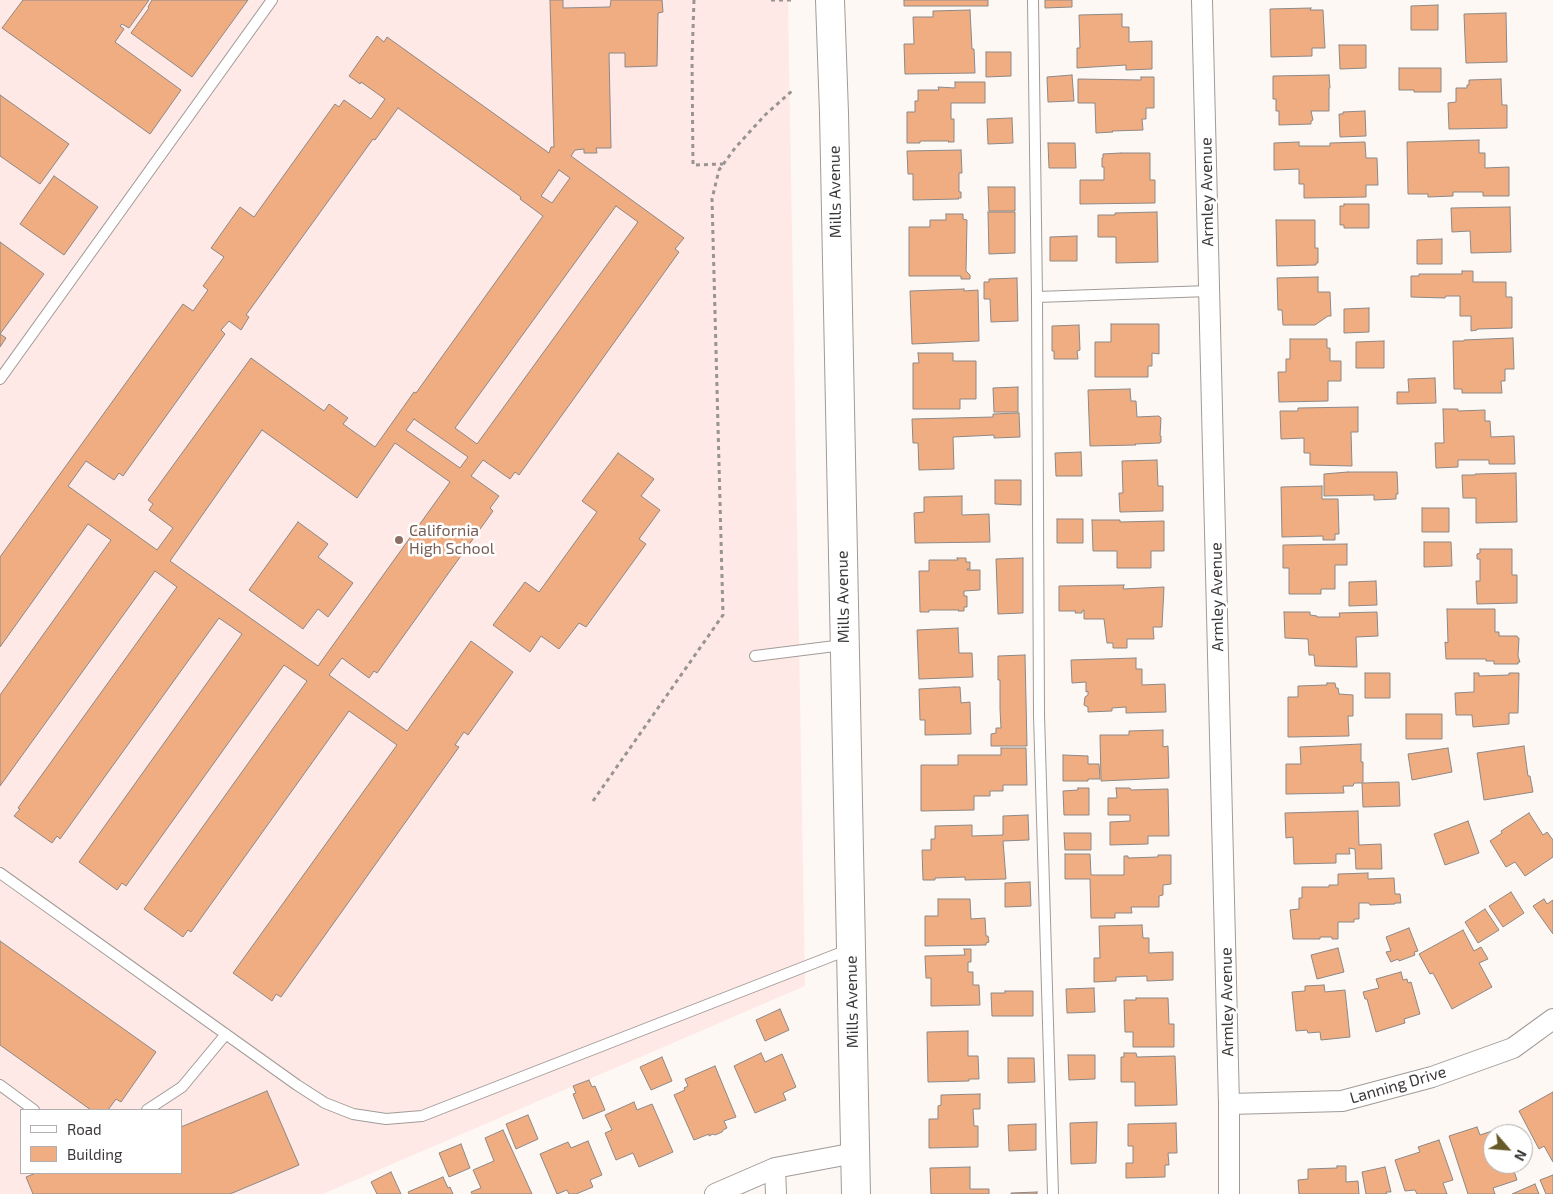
<!DOCTYPE html>
<html>
<head>
<meta charset="utf-8">
<style>
	body { margin:0 }
	#map { position:relative; width:1553px; height:1194px; overflow:hidden; background:#fef8f4; font-family:"Exo 2",sans-serif }
	canvas { display:block }
	.legend { position:absolute; left:20px; top:1109px; width:162px; height:65px; box-sizing:border-box; background:#fff; border:1px solid #b1afaf; margin:0; padding:6px 9px; list-style:none; font-size:15px; color:#3b3837 }
	.legend li { display:flex; align-items:center; gap:10px; height:25px }
	.legend b { width:25px; border:1px solid #b1afaf }
	.north { position:absolute; left:1483px; top:1124px; width:50px; height:50px; box-sizing:border-box; background:#fff; border:1px solid #b1afaf; border-radius:50%; rotate:117deg; font-size:14px; font-weight:700; line-height:20px; text-align:center; color:#3b3837 }
	.north::after { content:''; display:block; margin:auto; width:18px; height:22px; background:#675b28; clip-path:polygon(50% 0,100% 100%,50% 72%,0 100%) }
</style>
</head>
<body>
<div id="map">
<canvas width="1553" height="1194"></canvas>
<ul class="legend">
<li><b style="height:6px;background:#fff"></b>Road</li>
<li><b style="height:14px;background:#f1ad82"></b>Building</li>
</ul>
<div class="north">N</div>
</div>
<script>
const context = document.querySelector('canvas').getContext('2d');
context.lineJoin = 'round';
function fillPath(path, color) { context.fillStyle = color; context.fill(path, 'evenodd'); }
const poly = rows => new Path2D(rows.map(r => 'M' + r).join(''));
function stroke(path, color, width, dash) { context.strokeStyle = color; context.lineWidth = width; context.lineCap = dash ? 'butt' : 'round'; context.setLineDash(dash || []); context.stroke(path); }
function write(font, color, halo, rows, align = 'center') {
  context.font = font + ' "Exo 2",sans-serif'; context.lineWidth = 5; context.setLineDash([]); context.textBaseline = 'middle'; context.strokeStyle = halo; context.fillStyle = color; for (const [text, x, y, turn = 0] of rows) {
    context.save(); context.translate(x, y); context.rotate((+turn || 0) * Math.PI / 180); context.textAlign = isNaN(turn) ? turn : align; if (halo) context.strokeText(text, 0, 0); context.fillText(text, 0, 0); context.restore();
  }
}
fillPath(poly([
	[0,0,788,0,805,986,323,1194,0,1194],
	[21,1110,181,1110,181,1173,21,1173]
]), '#ffe9e7');
const building = poly([
	[23,0,149,0,129,28,122,24,120,26,124,29,115,42,181,90,150,134,2,28,23,0],
	[152,0,248,0,192,77,131,33,149,8,148,7,152,0],
	[550,0,563,0,563,8,610,7,611,0,662,0,663,12,658,13,657,66,625,67,625,53,609,53,611,148,596,148,597,153,584,153,584,149,575,150,571,156,684,238,675,249,679,252,519,475,515,472,510,479,483,460,471,476,499,496,490,508,493,511,377,673,374,671,369,678,342,658,329,675,407,731,471,641,513,672,468,735,464,732,455,745,459,747,281,997,276,994,272,1001,233,973,397,745,349,711,191,932,188,930,183,937,144,909,307,681,284,665,126,886,122,883,117,890,79,862,242,634,219,618,60,839,57,836,52,843,14,816,20,809,18,808,177,587,155,571,0,786,0,695,111,540,88,524,0,647,0,557,183,304,193,311,208,290,203,286,224,257,211,248,240,207,254,217,335,104,339,107,344,100,371,119,385,99,361,82,360,84,349,76,377,36,384,42,387,37,549,153,551,147,554,147,550,0],
	[398,108,521,197,520,199,543,216,416,393,414,392,375,447,343,424,348,418,329,404,324,411,251,358,148,500,153,504,149,510,173,528,157,550,68,486,86,461,114,480,119,473,123,476,225,334,221,330,229,321,241,330,249,317,246,315,373,139,375,140,398,108],
	[559,170,570,178,552,203,541,196,559,170],
	[616,206,638,222,477,444,455,428,616,206],
	[414,419,468,457,460,468,406,430,414,419],
	[262,430,357,498,395,443,450,482,318,666,170,561,262,430],
	[904,0,988,0,988,6,904,6,904,0],
	[1045,0,1072,0,1072,7,1045,8,1045,0],
	[1438,5,1438,30,1411,30,1411,6,1438,5],
	[1311,8,1310,10,1323,10,1325,48,1312,48,1312,56,1271,57,1270,9,1311,8],
	[970,10,972,49,974,49,975,73,905,74,904,44,914,44,913,17,933,17,933,11,970,10],
	[1506,13,1507,62,1466,63,1464,14,1506,13],
	[1122,14,1122,27,1129,27,1129,42,1152,41,1152,69,1126,70,1126,65,1077,68,1077,48,1080,48,1079,15,1122,14],
	[1339,45,1366,45,1366,68,1340,69,1339,45],
	[986,52,1011,52,1011,76,986,77,986,52],
	[1399,68,1441,68,1441,92,1414,92,1414,90,1399,90,1399,68],
	[1072,75,1074,101,1048,102,1047,77,1072,75],
	[1329,75,1330,88,1329,88,1329,111,1311,111,1313,120,1311,121,1311,124,1279,125,1279,111,1276,111,1276,99,1273,99,1273,76,1329,75],
	[1141,77,1154,77,1154,108,1146,108,1146,119,1142,119,1143,130,1112,131,1113,132,1096,133,1095,103,1078,103,1078,79,1141,80,1141,77],
	[1501,79,1502,105,1507,105,1507,128,1449,129,1448,103,1456,102,1456,88,1467,88,1467,85,1469,85,1469,80,1501,79],
	[955,82,985,82,985,103,951,103,951,119,954,119,954,142,948,142,949,141,920,141,920,143,907,143,907,112,915,112,915,101,918,101,918,90,939,90,938,87,955,88,955,82],
	[0,95,69,144,40,184,0,156,0,95],
	[1365,111,1366,136,1340,137,1339,114,1343,114,1343,112,1365,111],
	[1012,118,1013,143,988,144,987,119,1012,118],
	[1479,140,1479,153,1485,153,1485,168,1509,167,1509,196,1483,196,1483,192,1453,192,1453,196,1428,197,1428,194,1408,194,1407,142,1479,140],
	[1299,142,1299,146,1330,146,1330,143,1365,142,1366,158,1377,158,1378,185,1366,185,1366,197,1304,198,1304,184,1299,184,1299,169,1274,170,1274,143,1299,142],
	[1048,143,1075,143,1076,168,1049,168,1048,143],
	[961,150,962,173,959,173,959,192,961,192,961,198,958,198,959,199,913,200,913,174,908,174,907,151,961,150],
	[1121,153,1150,153,1150,180,1155,180,1155,203,1080,204,1080,180,1104,180,1104,167,1102,167,1102,158,1103,158,1103,154,1121,153],
	[54,176,98,207,64,255,20,224,54,176],
	[988,187,1015,187,1015,211,989,211,988,187],
	[1344,204,1369,204,1369,228,1344,228,1344,225,1340,225,1340,206,1344,206,1344,204],
	[1510,207,1511,252,1471,253,1470,231,1452,232,1451,208,1510,207],
	[988,212,1015,212,1015,253,989,254,988,212],
	[1157,212,1158,262,1116,263,1116,237,1098,237,1098,215,1115,215,1115,213,1157,212],
	[946,214,963,214,963,219,967,220,966,271,970,275,970,279,961,279,961,276,909,276,909,227,930,227,930,220,946,220,946,214],
	[1276,220,1315,220,1315,248,1318,248,1318,263,1316,263,1316,265,1277,266,1276,220],
	[1077,236,1077,261,1050,261,1050,237,1077,236],
	[1442,239,1442,264,1417,264,1417,240,1442,239],
	[0,242,44,274,0,334,6,338,0,347,0,242],
	[1462,271,1473,271,1473,282,1506,282,1506,297,1512,297,1512,328,1477,329,1477,330,1471,331,1471,316,1460,316,1460,296,1446,296,1445,298,1411,297,1411,276,1419,276,1419,274,1462,274,1462,271],
	[1318,277,1318,292,1330,292,1331,316,1328,316,1315,325,1283,325,1282,310,1278,310,1277,278,1318,277],
	[1017,278,1018,321,991,322,990,299,984,299,984,282,989,282,989,279,1017,278],
	[964,289,964,291,978,290,979,341,912,344,910,291,964,289],
	[1369,308,1369,332,1344,333,1344,309,1369,308],
	[1111,324,1159,324,1159,354,1152,353,1152,366,1148,366,1148,377,1095,377,1095,342,1111,342,1111,324],
	[1079,325,1080,350,1077,351,1078,359,1054,359,1054,351,1052,351,1052,326,1079,325],
	[1513,338,1514,369,1505,369,1505,381,1501,381,1502,393,1462,393,1462,389,1454,389,1453,341,1464,341,1464,340,1513,338],
	[1290,339,1327,339,1327,348,1330,348,1330,361,1341,361,1341,381,1328,381,1328,401,1279,402,1278,372,1286,372,1286,359,1290,359,1290,339],
	[1384,341,1384,368,1356,368,1356,342,1384,341],
	[918,353,953,353,953,361,976,361,976,399,960,399,960,409,913,409,913,363,919,363,918,353],
	[1435,378,1436,403,1397,404,1397,392,1409,392,1408,379,1435,378],
	[1018,387,1018,412,994,412,993,388,1018,387],
	[1130,389,1131,401,1136,401,1137,417,1159,416,1161,418,1160,436,1161,436,1161,442,1160,442,1160,443,1135,444,1136,445,1090,446,1088,390,1130,389],
	[1358,407,1358,432,1351,432,1352,466,1310,465,1310,453,1304,453,1304,438,1281,439,1280,411,1298,411,1298,408,1358,407],
	[1443,409,1458,409,1458,411,1485,410,1485,421,1490,421,1491,437,1514,436,1515,464,1489,464,1489,460,1458,460,1458,467,1436,468,1435,443,1444,443,1443,409],
	[1019,413,1020,437,994,438,994,435,953,437,954,469,919,470,918,443,913,443,912,419,993,417,993,414,1019,413],
	[1081,452,1082,476,1056,476,1055,453,1081,452],
	[618,453,654,479,641,496,660,510,639,539,646,544,586,627,579,623,559,649,541,636,530,652,493,625,525,582,539,592,597,512,582,501,618,453],
	[1157,460,1158,486,1163,486,1163,511,1120,512,1119,493,1123,493,1122,461,1157,460],
	[1348,472,1397,472,1398,494,1396,494,1396,499,1374,500,1374,495,1324,496,1324,474,1348,472],
	[1516,473,1517,522,1476,523,1476,498,1463,498,1462,475,1475,475,1475,474,1516,473],
	[995,480,1021,480,1021,505,995,504,995,480],
	[1322,486,1322,499,1338,499,1339,534,1335,534,1335,540,1323,540,1323,536,1282,537,1281,487,1322,486],
	[962,496,962,515,989,514,990,542,915,543,914,513,924,512,924,497,962,496],
	[1422,508,1449,508,1449,532,1422,532,1422,508],
	[1057,519,1083,519,1083,543,1057,543,1057,519],
	[1092,520,1120,520,1120,522,1164,521,1164,551,1151,551,1151,568,1117,568,1117,551,1093,551,1092,520],
	[298,522,328,544,318,557,353,583,328,617,318,609,303,629,249,590,298,522],
	[1424,542,1451,542,1452,566,1424,567,1424,542],
	[1347,544,1347,565,1335,565,1335,589,1321,589,1321,594,1289,594,1289,568,1283,568,1283,545,1347,544],
	[1480,549,1512,549,1512,575,1517,575,1517,603,1477,604,1476,581,1480,581,1480,559,1477,559,1477,554,1480,553,1480,549],
	[957,558,966,558,966,562,970,562,970,569,967,569,967,570,980,570,980,590,964,591,964,596,967,596,967,607,964,607,964,611,958,611,959,610,929,610,929,612,920,612,919,571,929,571,929,560,958,560,957,558],
	[1023,558,1023,613,998,614,996,559,1023,558],
	[1376,581,1377,605,1349,606,1349,582,1376,581],
	[1124,585,1123,589,1164,587,1162,627,1153,627,1154,639,1127,639,1127,648,1113,648,1113,643,1107,643,1104,619,1084,619,1084,610,1082,611,1082,613,1075,613,1076,611,1059,611,1059,586,1124,585],
	[1447,609,1495,609,1495,632,1499,632,1499,636,1517,636,1518,638,1519,638,1518,656,1520,662,1518,662,1518,664,1494,664,1494,661,1486,661,1486,659,1446,659,1445,642,1448,643,1447,609],
	[1284,612,1310,612,1310,615,1317,616,1317,617,1340,617,1339,613,1377,612,1378,636,1356,637,1357,667,1315,666,1314,655,1309,655,1308,639,1285,638,1284,612],
	[958,628,959,653,972,653,973,677,919,679,917,630,958,628],
	[1025,655,1027,746,991,746,991,734,996,733,996,728,1001,728,1000,709,1000,680,998,680,998,656,1025,655],
	[1136,658,1136,669,1142,669,1142,685,1165,684,1166,712,1126,713,1126,707,1112,708,1112,711,1088,712,1088,707,1084,705,1085,697,1088,695,1088,691,1086,692,1086,682,1072,683,1071,660,1136,658],
	[1365,673,1390,673,1390,698,1365,698,1365,673],
	[1474,673,1479,673,1479,676,1509,675,1509,673,1519,673,1518,713,1509,713,1509,724,1473,727,1472,715,1456,715,1455,693,1474,692,1474,673],
	[1327,683,1335,683,1336,688,1338,688,1339,694,1353,695,1353,716,1348,716,1349,736,1288,737,1288,697,1298,697,1298,686,1327,685,1327,683],
	[954,687,960,687,961,703,970,702,971,734,925,735,925,720,920,720,919,689,954,687],
	[1406,714,1442,714,1442,739,1406,739,1406,714],
	[1163,730,1163,747,1168,746,1169,778,1101,781,1100,735,1129,735,1129,731,1163,730],
	[1361,744,1361,762,1363,762,1363,783,1399,782,1400,806,1363,807,1362,783,1354,783,1353,786,1343,786,1344,793,1286,794,1286,764,1301,764,1300,747,1361,744],
	[1524,746,1528,776,1530,776,1533,792,1484,800,1477,753,1524,746],
	[1001,748,1026,748,1027,785,1003,785,1003,791,990,791,990,796,974,796,974,810,921,811,921,765,958,765,958,755,1001,755,1001,748],
	[1448,748,1452,772,1412,780,1408,754,1448,748],
	[1063,755,1088,756,1088,764,1099,764,1100,779,1088,779,1088,781,1063,781,1063,755],
	[1078,788,1089,788,1089,815,1064,815,1063,791,1078,790,1078,788],
	[1116,788,1130,788,1131,790,1168,789,1169,836,1148,836,1148,844,1110,845,1110,822,1130,821,1130,815,1108,815,1108,798,1117,798,1116,788],
	[1358,811,1359,845,1381,844,1382,869,1356,869,1355,849,1349,848,1350,854,1336,854,1336,863,1294,864,1293,837,1286,838,1285,813,1358,811],
	[1529,813,1543,835,1547,832,1553,840,1553,857,1525,876,1515,862,1506,867,1490,841,1502,833,1501,831,1529,813],
	[1028,815,1029,840,1003,841,1006,879,965,880,965,877,935,878,935,880,923,880,922,850,931,850,931,839,935,839,935,826,972,825,972,836,1003,835,1003,816,1028,815],
	[1468,821,1479,853,1445,865,1434,834,1468,821],
	[1064,833,1091,833,1091,850,1065,850,1064,833],
	[1065,854,1090,854,1091,875,1124,875,1124,856,1128,856,1128,858,1158,857,1158,855,1171,855,1171,884,1163,885,1163,895,1159,896,1159,907,1131,907,1132,913,1115,913,1115,918,1091,918,1090,879,1065,879,1065,854],
	[1368,873,1368,879,1394,878,1395,894,1400,894,1401,903,1395,903,1395,904,1370,905,1369,903,1359,903,1359,919,1354,919,1354,922,1338,922,1338,939,1332,939,1332,937,1320,937,1320,939,1293,939,1290,910,1299,909,1299,898,1302,898,1302,887,1329,887,1329,885,1338,885,1338,874,1368,873],
	[1030,882,1031,906,1005,907,1005,883,1030,882],
	[1511,892,1524,913,1503,927,1489,906,1511,892],
	[938,899,970,899,971,919,985,918,986,936,988,936,989,942,986,943,986,945,925,946,925,916,938,916,938,899],
	[1544,899,1547,904,1553,900,1553,934,1533,906,1544,899],
	[1485,909,1499,930,1478,943,1465,922,1485,909],
	[1142,925,1143,938,1149,938,1149,953,1173,952,1173,980,1147,981,1147,976,1116,977,1116,981,1094,982,1094,958,1100,958,1099,926,1142,925],
	[1409,928,1418,951,1414,952,1415,955,1399,961,1398,959,1391,962,1386,952,1391,951,1386,937,1409,928],
	[1463,930,1474,951,1481,947,1488,959,1479,963,1492,987,1452,1009,1433,973,1430,974,1419,954,1463,930],
	[0,941,156,1052,121,1102,116,1099,108,1110,91,1110,0,1045,0,941],
	[1338,948,1344,972,1317,979,1311,955,1338,948],
	[964,949,971,949,971,962,968,962,968,972,973,972,973,985,979,985,980,1005,931,1006,931,978,926,978,925,956,965,955,964,949],
	[1401,972,1403,980,1407,979,1408,983,1411,982,1420,1014,1404,1019,1405,1023,1376,1032,1367,999,1365,999,1363,992,1379,988,1376,979,1401,972],
	[1324,985,1325,992,1345,990,1350,1037,1321,1040,1320,1032,1308,1033,1307,1030,1296,1031,1292,992,1305,991,1305,986,1324,985],
	[1094,988,1095,1012,1067,1013,1066,989,1094,988],
	[1005,991,1033,991,1033,1016,992,1016,991,993,1005,993,1005,991],
	[1136,998,1168,998,1169,1024,1174,1024,1174,1047,1133,1047,1133,1032,1125,1032,1124,1000,1136,1000,1136,998],
	[780,1009,789,1030,765,1041,756,1020,780,1009],
	[968,1031,968,1056,978,1056,979,1079,969,1079,969,1081,928,1082,927,1032,968,1031],
	[761,1053,765,1062,782,1054,796,1087,783,1093,786,1100,755,1113,734,1066,761,1053],
	[1124,1053,1136,1053,1137,1057,1175,1056,1177,1105,1135,1106,1135,1082,1121,1082,1121,1057,1124,1057,1124,1053],
	[1068,1055,1095,1055,1095,1079,1069,1080,1068,1055],
	[662,1057,672,1081,651,1090,640,1067,662,1057],
	[1008,1058,1034,1058,1035,1082,1008,1083,1008,1058],
	[715,1066,736,1117,724,1121,727,1128,723,1130,722,1132,715,1135,713,1134,709,1136,709,1134,694,1140,674,1095,685,1090,684,1088,688,1086,685,1079,715,1066],
	[589,1080,592,1087,595,1086,605,1110,583,1119,573,1094,576,1093,573,1086,589,1080],
	[267,1091,299,1165,230,1194,33,1194,26,1177,36,1173,181,1173,181,1127,267,1091],
	[1553,1092,1553,1162,1544,1146,1539,1149,1519,1111,1553,1092],
	[980,1094,980,1109,973,1109,974,1126,978,1126,978,1147,929,1148,929,1119,938,1119,938,1106,941,1105,941,1095,980,1094],
	[634,1102,637,1110,652,1104,673,1152,639,1167,633,1153,616,1160,605,1133,612,1130,605,1115,634,1102],
	[528,1115,538,1139,516,1149,506,1124,528,1115],
	[1097,1122,1096,1163,1071,1164,1070,1123,1097,1122],
	[1176,1123,1177,1153,1168,1153,1169,1165,1165,1165,1165,1177,1126,1178,1126,1163,1133,1163,1133,1146,1128,1146,1128,1124,1176,1123],
	[1036,1124,1036,1150,1009,1151,1008,1125,1036,1124],
	[1477,1127,1480,1135,1492,1131,1493,1134,1493,1164,1514,1164,1515,1168,1513,1168,1517,1180,1493,1188,1495,1194,1468,1194,1449,1136,1477,1127],
	[503,1130,532,1194,472,1194,471,1192,481,1188,473,1170,494,1161,485,1138,503,1130],
	[1439,1140,1453,1180,1443,1183,1447,1194,1417,1194,1415,1190,1405,1191,1395,1160,1420,1152,1418,1147,1439,1140],
	[588,1141,602,1175,590,1180,593,1187,576,1194,569,1194,567,1190,557,1194,540,1154,568,1142,571,1148,588,1141],
	[461,1144,470,1168,449,1177,439,1153,461,1144],
	[1337,1166,1346,1166,1346,1182,1358,1181,1359,1194,1299,1194,1298,1180,1308,1179,1308,1169,1337,1168,1337,1166],
	[970,1167,970,1189,989,1189,989,1194,931,1194,930,1168,970,1167],
	[1385,1167,1391,1192,1386,1192,1387,1194,1366,1194,1362,1172,1385,1167],
	[391,1172,401,1194,377,1194,371,1182,391,1172],
	[1553,1175,1553,1194,1546,1194,1540,1180,1553,1175],
	[443,1177,448,1188,450,1187,453,1194,409,1194,408,1192,443,1177],
	[1535,1184,1539,1194,1512,1194,1535,1184],
	[1037,1192,1037,1194,1011,1194,1011,1193,1037,1192]
]);
fillPath(building, '#f1ad82');
stroke(building, '#8d8885', 1);
const lane = poly([
	[1033,0,1037,297,1039,715,1053,1194],
	[1037,297,1209,291],
	[0,379,272,0],
	[755,656,843,645],
	[0,873,297,1085,325,1103,353,1114,386,1119,422,1116,850,949],
	[0,1085,34,1110],
	[147,1110,182,1087,226,1034]
]);
const street = poly([
	[1202,0,1229,1104,1229,1194],
	[1229,1104,1342,1101,1432,1077,1513,1048,1553,1019],
	[775,1168,776,1194],
	[715,1194,775,1168,855,1153]
]);
const secondary = poly([
	[830,0,834,113,856,1194]
]);
stroke(lane, '#a09b98', 12);
stroke(street, '#a09b98', 22);
stroke(secondary, '#a09b98', 30);
stroke(poly([
	[694,0,692,60,693,165,723,164],
	[771,0,791,0],
	[593,801,723,615,712,199,719,170,735,148,765,115,793,90]
]), '#989491', 3, [4, 4]);
stroke(lane, '#fff', 10);
stroke(street, '#fff', 20);
stroke(secondary, '#fff', 28);
for (const [x, y, r, color] of [
	[399,540,5,"#8d6e63"]
]) { const dot = new Path2D(); dot.arc(x, y, r, 0, 2 * Math.PI); context.fillStyle = color; context.fill(dot); stroke(dot, '#fff', 2); }
write('16px', '#3b3837', '#fff', [
	["Mills Avenue",835,192,-91],
	["Armley Avenue",1207,192,-91],
	["Mills Avenue",843,597,-91],
	["Armley Avenue",1217,597,-91],
	["Mills Avenue",852,1002,-91],
	["Armley Avenue",1227,1002,-91],
	["Lanning Drive",1398,1085,-16]
]);
write('16px', '#785e54', '#fff', [
	["California",409,531],
	["High School",409,549]
], 'left');
</script>
</body>
</html>
